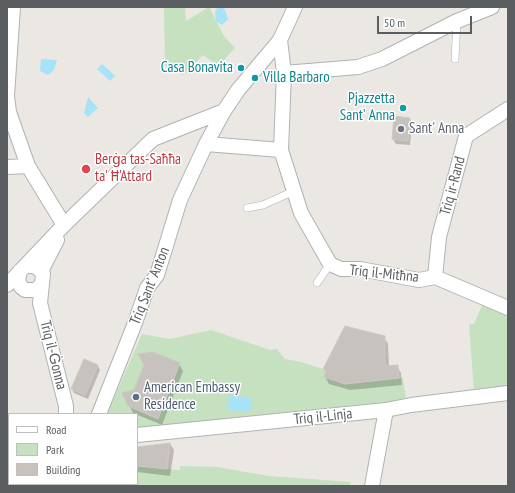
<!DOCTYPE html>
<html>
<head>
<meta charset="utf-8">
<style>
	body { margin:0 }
	#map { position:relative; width:515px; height:493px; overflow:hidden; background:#ebe7e2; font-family:"PT Sans Narrow",sans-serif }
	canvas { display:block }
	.frame { position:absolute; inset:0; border:8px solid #5a5e61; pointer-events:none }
	.legend { position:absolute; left:8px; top:413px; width:130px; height:72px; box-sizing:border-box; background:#fff; border:1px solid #bdbfc0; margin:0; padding:5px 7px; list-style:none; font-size:12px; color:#5a5e61 }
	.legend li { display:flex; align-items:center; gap:8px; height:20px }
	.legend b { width:20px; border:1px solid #bdbfc0 }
	.scale { position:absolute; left:377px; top:16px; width:95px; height:18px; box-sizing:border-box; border:2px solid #5a5e61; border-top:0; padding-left:5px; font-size:12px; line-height:14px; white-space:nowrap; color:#5a5e61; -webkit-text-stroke:3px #fff; paint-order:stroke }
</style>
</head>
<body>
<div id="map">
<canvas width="515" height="493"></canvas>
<div class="frame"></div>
<ul class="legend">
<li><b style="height:5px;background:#fff"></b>Road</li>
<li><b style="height:11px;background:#c6e1c0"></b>Park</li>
<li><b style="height:11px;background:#c7c2be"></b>Building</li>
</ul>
<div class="scale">50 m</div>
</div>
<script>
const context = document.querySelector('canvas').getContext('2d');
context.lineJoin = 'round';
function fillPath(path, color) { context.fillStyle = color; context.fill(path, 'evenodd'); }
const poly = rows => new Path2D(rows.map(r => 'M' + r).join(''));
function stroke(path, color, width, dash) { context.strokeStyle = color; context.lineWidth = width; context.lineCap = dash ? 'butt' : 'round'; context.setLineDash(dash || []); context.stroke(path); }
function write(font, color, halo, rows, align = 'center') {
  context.font = font + ' "PT Sans Narrow",sans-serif'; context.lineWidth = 3; context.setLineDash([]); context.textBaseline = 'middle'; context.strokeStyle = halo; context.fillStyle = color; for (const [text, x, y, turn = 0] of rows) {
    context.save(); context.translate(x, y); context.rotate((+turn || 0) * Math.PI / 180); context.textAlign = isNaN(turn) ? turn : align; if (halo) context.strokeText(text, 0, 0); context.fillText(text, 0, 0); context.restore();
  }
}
fillPath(poly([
	[164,7,185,7,186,21,209,7,224,36,235,48,218,66,203,55,184,75,165,66],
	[483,303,508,311,508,387,474,392,469,324,474,324],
	[211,330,270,350,277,349,285,359,301,362,326,370,324,377,345,384,403,378,406,400,288,412,137,431,137,414,107,414,142,334,170,339],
	[7,428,9,428,9,482,7,482],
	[137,466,180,470,180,466,217,467,269,476,351,482,349,486,82,486,82,484,137,484]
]), '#c6e1c0');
fillPath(poly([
	[219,7,224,8,228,19,222,25,216,21,215,13,217,8],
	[41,59,57,60,54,70,48,75,40,71],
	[102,64,115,76,110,81,97,69],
	[88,97,98,108,88,117,84,113],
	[229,395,252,398,250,412,228,410]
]), '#a7e2f6');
fillPath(poly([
	[410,119,412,123,410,145,396,144,393,139],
	[384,337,388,344,389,367,397,366,401,373,402,385,350,390,329,384,325,377,326,372,325,369],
	[84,360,98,366,100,370,88,399,74,393,72,389],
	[179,364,183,371,162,425,133,413,129,405,135,391],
	[170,444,174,450,170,476,137,472,137,448],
	[9,458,9,484,17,484,17,486,7,486,7,459],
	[44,484,45,486,29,486]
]), '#0003');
const building = poly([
	[394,116,410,118,408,141,392,139,394,116],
	[345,326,385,336,385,366,398,365,399,378,345,384,324,377,326,370,323,369,345,326],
	[153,352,180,363,158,419,128,406,122,393,134,390,144,365,138,354,153,352],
	[84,359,98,365,85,395,71,389,84,359],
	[170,443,167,469,137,466,137,447,170,443]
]);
fillPath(building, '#c7c2be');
stroke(building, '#cfc8c1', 1);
const lane = poly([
	[455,59,457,21],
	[247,208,263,205,294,191],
	[317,283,330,264]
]);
const street = poly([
	[13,7,7,96,9,112,28,166,64,225],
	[280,40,284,73,281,150,301,213,330,264,341,269,360,269,419,280,435,277,508,308],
	[284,73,358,67,382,59,457,21,492,7],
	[206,144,281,150],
	[7,167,28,166],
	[26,266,35,266,41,271,43,274,40,303,66,406,66,414],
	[20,271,18,280,21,287,25,290,33,290,37,289,42,284],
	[41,271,57,240],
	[435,277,439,237,466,136,508,109],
	[7,285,64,225,153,139,224,111],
	[99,414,135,323,147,288,157,275,180,200,206,144,224,111,238,90,280,40,295,7],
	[137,435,386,410,411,405,508,393],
	[73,486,73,484],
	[372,486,386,410]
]);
stroke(lane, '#afb3b6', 8);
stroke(street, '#afb3b6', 16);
stroke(lane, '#fff', 7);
stroke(street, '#fff', 14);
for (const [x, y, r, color] of [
	[241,68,4,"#0f9aa8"],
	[255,78,4,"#0f9aa8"],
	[403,108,4,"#0f9aa8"],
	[401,129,4,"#6b7280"],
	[86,169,5,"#e0444e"],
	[136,397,4,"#5c6f8a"]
]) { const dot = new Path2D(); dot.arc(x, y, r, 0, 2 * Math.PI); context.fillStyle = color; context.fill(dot); stroke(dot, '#fff', 1.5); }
write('15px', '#0d838f', '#fff', [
	["Casa Bonavita",233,68],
	["Villa Barbaro",263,78,"left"],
	["Pjazzetta",395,99],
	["Sant' Anna",395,116]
], 'right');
write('15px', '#5b616d', '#fff', [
	["Sant' Anna",409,129]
], 'left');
write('15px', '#be3a42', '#fff', [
	["Berġa tas-Saħħa",95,160],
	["ta' Ħ'Attard",95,177]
], 'left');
write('15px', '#5a5e61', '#fff', [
	["Triq ir-Rand",453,186,-75],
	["Triq il-Mitħna",384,274,6],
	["Triq Sant' Anton",150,286,-68],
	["Triq il-Ġonna",53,355,76],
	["Triq il-Linja",323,417,-6]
]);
write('15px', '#4e5e75', '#fff', [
	["American Embassy",144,388],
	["Residence",144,405]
], 'left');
</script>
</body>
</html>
